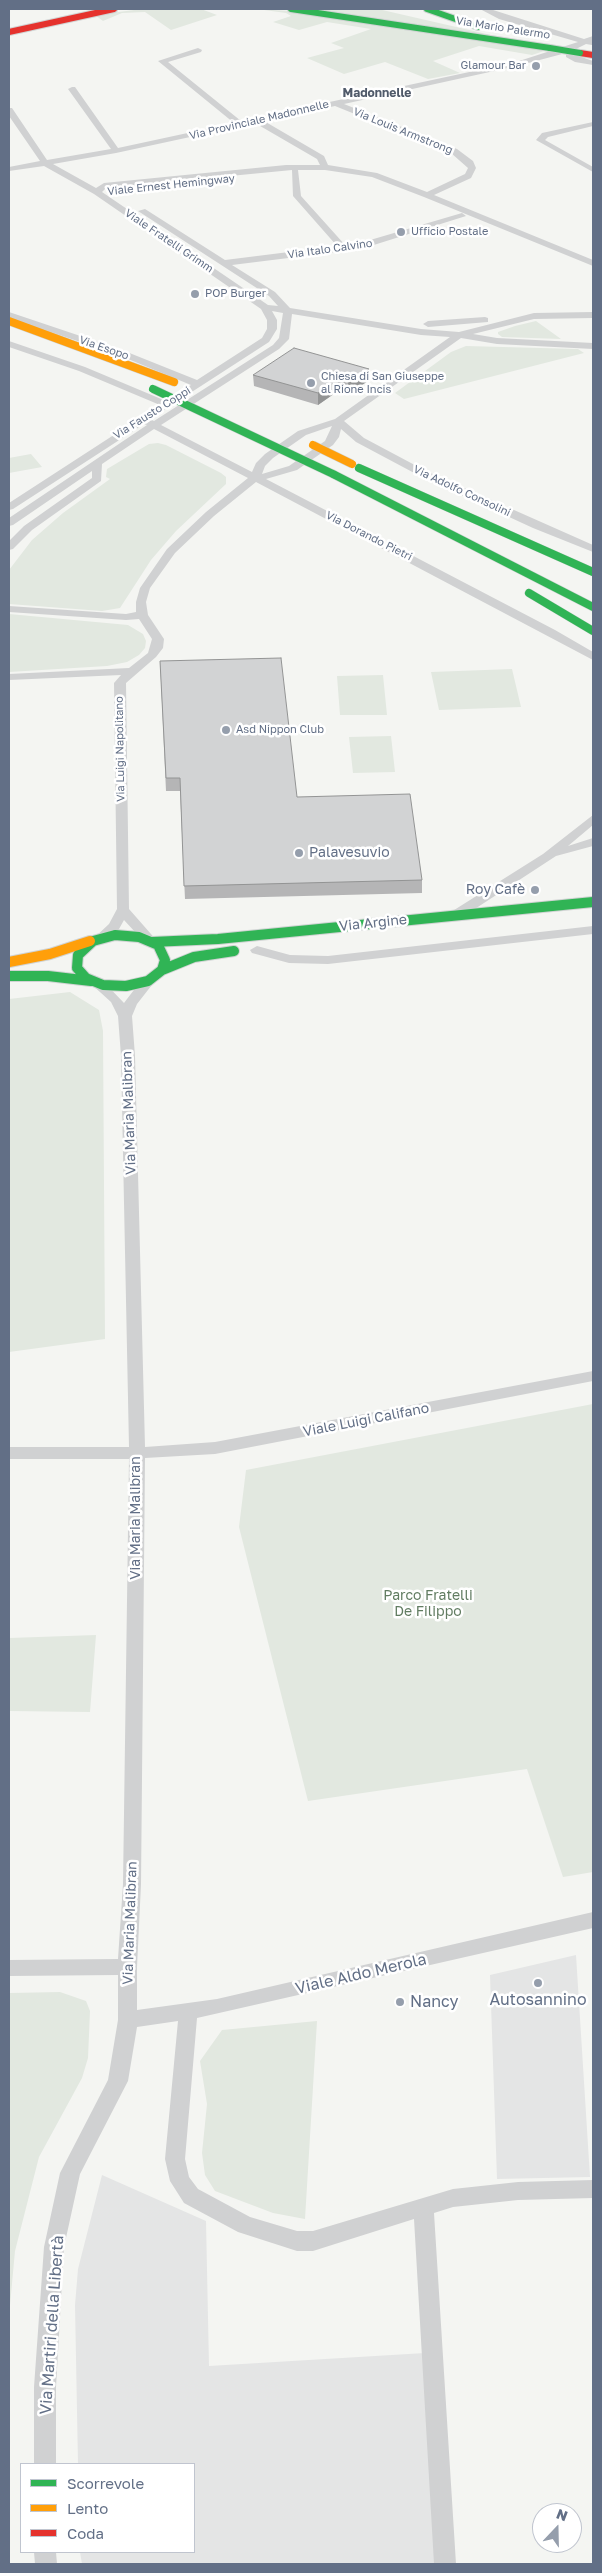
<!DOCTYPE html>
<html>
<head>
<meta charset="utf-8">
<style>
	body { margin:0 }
	#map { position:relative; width:602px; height:2573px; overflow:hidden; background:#f4f5f2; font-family:"Golos Text",sans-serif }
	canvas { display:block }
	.frame { position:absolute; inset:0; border:10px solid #626f86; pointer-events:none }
	.legend { position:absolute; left:20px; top:2463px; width:175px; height:90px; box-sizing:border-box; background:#fff; border:1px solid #c0c5cf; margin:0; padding:6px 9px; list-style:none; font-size:15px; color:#626f86 }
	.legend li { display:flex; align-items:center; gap:10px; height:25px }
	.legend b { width:25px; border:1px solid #c0c5cf }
	.north { position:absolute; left:532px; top:2503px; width:50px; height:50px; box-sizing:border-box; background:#fff; border:1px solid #c0c5cf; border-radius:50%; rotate:21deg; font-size:14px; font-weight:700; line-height:20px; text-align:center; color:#626f86 }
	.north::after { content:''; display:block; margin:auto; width:18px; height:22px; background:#959eac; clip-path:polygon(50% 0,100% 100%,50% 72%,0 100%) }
</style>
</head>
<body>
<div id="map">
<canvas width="602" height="2573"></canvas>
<div class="frame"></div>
<ul class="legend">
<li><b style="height:6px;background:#30b455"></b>Scorrevole</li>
<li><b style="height:6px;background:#ff9f0a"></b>Lento</li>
<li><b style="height:6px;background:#e5322d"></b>Coda</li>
</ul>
<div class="north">N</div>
</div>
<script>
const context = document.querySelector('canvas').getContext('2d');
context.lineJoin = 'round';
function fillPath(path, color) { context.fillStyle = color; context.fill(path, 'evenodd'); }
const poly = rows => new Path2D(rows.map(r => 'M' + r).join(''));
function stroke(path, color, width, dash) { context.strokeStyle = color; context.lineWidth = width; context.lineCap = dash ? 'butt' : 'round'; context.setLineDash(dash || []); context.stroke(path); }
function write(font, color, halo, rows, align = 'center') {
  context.font = font + ' "Golos Text",sans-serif'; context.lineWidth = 5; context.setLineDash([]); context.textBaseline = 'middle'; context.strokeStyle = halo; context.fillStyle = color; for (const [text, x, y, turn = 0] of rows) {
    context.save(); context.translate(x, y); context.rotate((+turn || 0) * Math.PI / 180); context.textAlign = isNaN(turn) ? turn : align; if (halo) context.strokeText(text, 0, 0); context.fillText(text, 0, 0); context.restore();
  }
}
fillPath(poly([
	[576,1955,590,2177,497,2179,490,1975],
	[102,2175,206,2221,209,2366,425,2353,437,2564,82,2564,80,2552,194,2552,194,2464,78,2464,75,2305,78,2269]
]), '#e4e5e5');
fillPath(poly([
	[142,9,201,9,217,15,171,30,145,12,122,13,103,21,95,15],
	[257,9,290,11,547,50,532,55,479,46,433,61,460,73,428,79,385,62,344,74,307,58,344,48,331,43,371,29,327,22,299,30,273,22,291,16,286,13],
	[309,9,378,9,491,35,539,43],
	[536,321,561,339,502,337,498,334,498,332,515,326],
	[466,346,578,349,584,353,404,399,395,393,451,352],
	[158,443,166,445,221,473,226,477,226,484,176,531,151,560,120,608,102,611,9,604,9,570,32,540,63,513,110,479,106,477,107,469,149,444],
	[31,454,42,467,9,473,9,458],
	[9,614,128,625,143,634,146,641,145,648,139,655,127,662,107,666,9,672],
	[512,669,521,707,439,710,431,672],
	[383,675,387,715,340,715,337,676],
	[391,736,395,772,353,773,349,737],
	[70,992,99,1010,103,1031,105,1339,9,1352,9,999],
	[593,1404,593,1872,563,1877,527,1769,308,1801,239,1527,246,1470],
	[96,1635,90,1712,9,1711,9,1638],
	[60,1992,86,2001,90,2011,88,2058,82,2078,39,2157,15,2251,9,2316,9,1993],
	[317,2021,305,2219,273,2213,215,2191,205,2175,202,2153,207,2104,200,2061,222,2030]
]), '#e2e8e0');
const fastFar2 = poly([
	[291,9,550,48],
	[427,9,478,27]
]);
const fastFar1 = poly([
	[359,468,593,572],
	[333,474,593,607],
	[529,593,593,631]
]);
const fast = poly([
	[115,935,139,937,158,945,165,960,162,970,148,981,126,986,103,985,86,978,77,968,78,955,93,941,115,935],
	[152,942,218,939,593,902],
	[162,970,194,957,234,951],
	[9,976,48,976,91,981]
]);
const slowFar1 = poly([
	[9,321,174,382]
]);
const slow = poly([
	[9,962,50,954,90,941]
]);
const jam = poly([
	[9,32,114,9],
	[580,53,593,55]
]);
stroke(fastFar2, '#d0d3d3', 8);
stroke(fastFar1, '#d0d3d3', 9);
stroke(fast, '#d0d3d3', 12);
stroke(slowFar1, '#d0d3d3', 9);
stroke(slow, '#d0d3d3', 12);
stroke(jam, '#d0d3d3', 8);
fillPath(poly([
	[480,9,490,9,584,39,593,36,592,45,586,44,574,50,573,54,593,61,593,65,575,62,566,57,566,53,517,66,344,104,457,149,473,161,476,168,471,178,434,195,593,260,593,266,424,197,372,177,325,170,298,170,301,196,345,245,360,243,462,213,466,216,361,249,232,265,275,292,290,308,421,329,459,332,534,313,593,312,593,318,534,319,473,334,497,338,593,343,593,349,497,344,461,338,344,421,364,438,426,471,593,545,593,552,533,528,418,475,356,442,341,429,339,437,333,445,297,470,266,479,555,630,593,652,593,660,256,482,214,516,175,553,150,588,146,602,148,615,164,639,163,648,156,657,126,683,129,909,158,942,157,945,147,945,124,920,119,929,105,941,95,941,94,938,109,924,117,909,114,683,121,675,9,680,9,674,129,668,148,653,152,639,139,619,126,620,9,612,9,606,126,614,136,612,136,602,140,588,167,549,206,512,248,478,154,429,102,464,101,481,32,530,13,549,9,550,9,541,24,526,92,478,92,471,13,525,9,526,9,518,147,425,144,424,13,509,9,510,9,503,160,405,79,371,9,347,9,341,85,367,166,401,191,385,116,354,9,318,9,312,122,350,197,380,262,338,267,329,267,320,261,309,94,194,44,166,9,171,9,167,40,161,9,116,9,108,12,108,47,160,111,149,68,89,72,87,75,87,118,148,234,123,158,61,198,48,202,50,201,52,168,62,241,121,516,62,578,42,499,19,480,9],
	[335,106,451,153,468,168,465,174,427,192,377,173,328,165,324,156,264,121,335,106],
	[255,123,317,159,320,165,286,165,104,183,96,188,53,164,116,153,255,123],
	[292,170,293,196,337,246,225,260,145,209,138,211,269,296,278,306,268,305,102,192,106,188,292,170],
	[272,311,283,313,279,338,273,345,154,421,150,419,269,342,277,329,277,320,272,311],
	[292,314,421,335,450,337,335,419,298,431,265,454,256,463,252,472,161,425,279,349,289,339,292,314],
	[332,426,325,441,289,466,262,474,265,466,273,458,306,435,332,426],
	[593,122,593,126,548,137,545,140,593,167,593,172,536,140,542,133,593,122],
	[485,317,488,318,488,322,428,327,423,324,428,321,485,317],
	[593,815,593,825,568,846,593,838,593,846,556,856,461,918,451,918,450,915,451,912,543,854,593,815],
	[593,926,593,934,328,964,289,963,252,953,250,950,257,946,290,955,328,956,593,926],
	[148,977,155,981,137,1004,132,1016,135,1056,145,1447,215,1442,593,1371,593,1381,215,1454,145,1458,141,1884,137,1967,137,2010,217,1999,593,1912,593,1928,197,2018,185,2159,189,2177,198,2189,250,2217,297,2231,313,2231,453,2189,518,2182,593,2180,593,2198,518,2200,453,2207,434,2213,456,2564,434,2564,414,2219,313,2251,297,2251,238,2232,184,2203,170,2181,165,2159,178,2021,137,2027,128,2081,80,2174,64,2247,56,2387,56,2464,34,2464,34,2387,44,2247,60,2173,108,2080,118,2020,118,1975,9,1976,9,1960,118,1959,123,1884,129,1459,9,1459,9,1447,129,1447,121,1056,118,1016,111,1002,90,983,92,980,102,980,124,1003,143,978,148,977],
	[34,2552,56,2552,57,2564,35,2564,34,2552]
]), '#d0d1d2');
stroke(fastFar2, '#30b455', 6);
stroke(fastFar1, '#30b455', 8);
stroke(fast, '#30b455', 10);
stroke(slowFar1, '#ff9f0a', 8);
stroke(slow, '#ff9f0a', 10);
stroke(jam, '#e5322d', 6);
const fastBridgeFar1 = poly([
	[550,48,580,53]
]);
const fastBridge = poly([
	[153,389,333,474]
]);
const slowBridge = poly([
	[313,445,352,464]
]);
stroke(fastBridgeFar1, '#d0d3d3', 8, []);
stroke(fastBridge, '#d0d3d3', 9, []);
stroke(slowBridge, '#d0d3d3', 9, []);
stroke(fastBridgeFar1, '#30b455', 6);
stroke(fastBridge, '#30b455', 8);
stroke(slowBridge, '#ff9f0a', 8);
fillPath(poly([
	[253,375,368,381,348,394,338,391,318,405,254,386],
	[160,661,297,797,422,880,422,893,185,899,180,791,166,791]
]), '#b5b5b6');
fillPath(poly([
	[369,369,368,381,348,394,348,382],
	[339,380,338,391,318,405,318,393]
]), '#939494');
const building = poly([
	[294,348,369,369,348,382,339,380,318,393,253,375,294,348],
	[281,658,297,797,410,794,422,880,184,886,180,778,166,778,160,661,281,658]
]);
fillPath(building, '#d2d3d4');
stroke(building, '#939494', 1);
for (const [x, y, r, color] of [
	[536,66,5,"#959eac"],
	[401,232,5,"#959eac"],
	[195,294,5,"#959eac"],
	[311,383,5,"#959eac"],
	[226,730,5,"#959eac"],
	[299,853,5,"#959eac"],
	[535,890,5,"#959eac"],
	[538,1983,5,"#959eac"],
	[400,2002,5,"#959eac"]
]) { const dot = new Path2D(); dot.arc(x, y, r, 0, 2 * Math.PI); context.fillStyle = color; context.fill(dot); stroke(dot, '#fff', 2); }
write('11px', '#626f86', '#fff', [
	["Via Mario Palermo",503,28,9],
	["Via Provinciale Madonnelle",259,120,-13],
	["Via Louis Armstrong",403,131,22],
	["Viale Ernest Hemingway",171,185,-6],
	["Viale Fratelli Grimm",169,241,34],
	["Via Italo Calvino",330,249,-8],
	["Via Esopo",104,348,19],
	["Via Fausto Coppi",152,413,-32],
	["Via Adolfo Consolini",462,491,25],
	["Via Dorando Pietri",369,536,27],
	["Via Luigi Napolitano",120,749,-91]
]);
write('11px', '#626f86', '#fff', [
	["Glamour Bar",526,66,"right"],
	["Ufficio Postale",411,232],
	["POP Burger",205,294],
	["Chiesa di San Giuseppe",321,377],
	["al Rione Incis",321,390],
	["Asd Nippon Club",236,730]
], 'left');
write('bold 12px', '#505a6a', '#fff', [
	["Madonnelle",377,93]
]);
write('14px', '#626f86', '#fff', [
	["Palavesuvio",309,853],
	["Roy Cafè",525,890,"right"]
], 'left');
write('14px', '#626f86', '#fff', [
	["Via Argine",373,923,-6],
	["Via Maria Malibran",129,1113,-92],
	["Viale Luigi Califano",366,1420,-11],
	["Via Maria Malibran",136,1518,-90],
	["Via Maria Malibran",130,1923,-88]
]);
write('14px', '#617c61', '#fff', [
	["Parco Fratelli",428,1596],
	["De Filippo",428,1612]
]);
write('16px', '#626f86', '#fff', [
	["Viale Aldo Merola",361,1974,-13],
	["Via Martiri della Libertà",52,2325,-86]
]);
write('16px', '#626f86', '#fff', [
	["Autosannino",538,2000],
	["Nancy",410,2002,"left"]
]);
</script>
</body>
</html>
